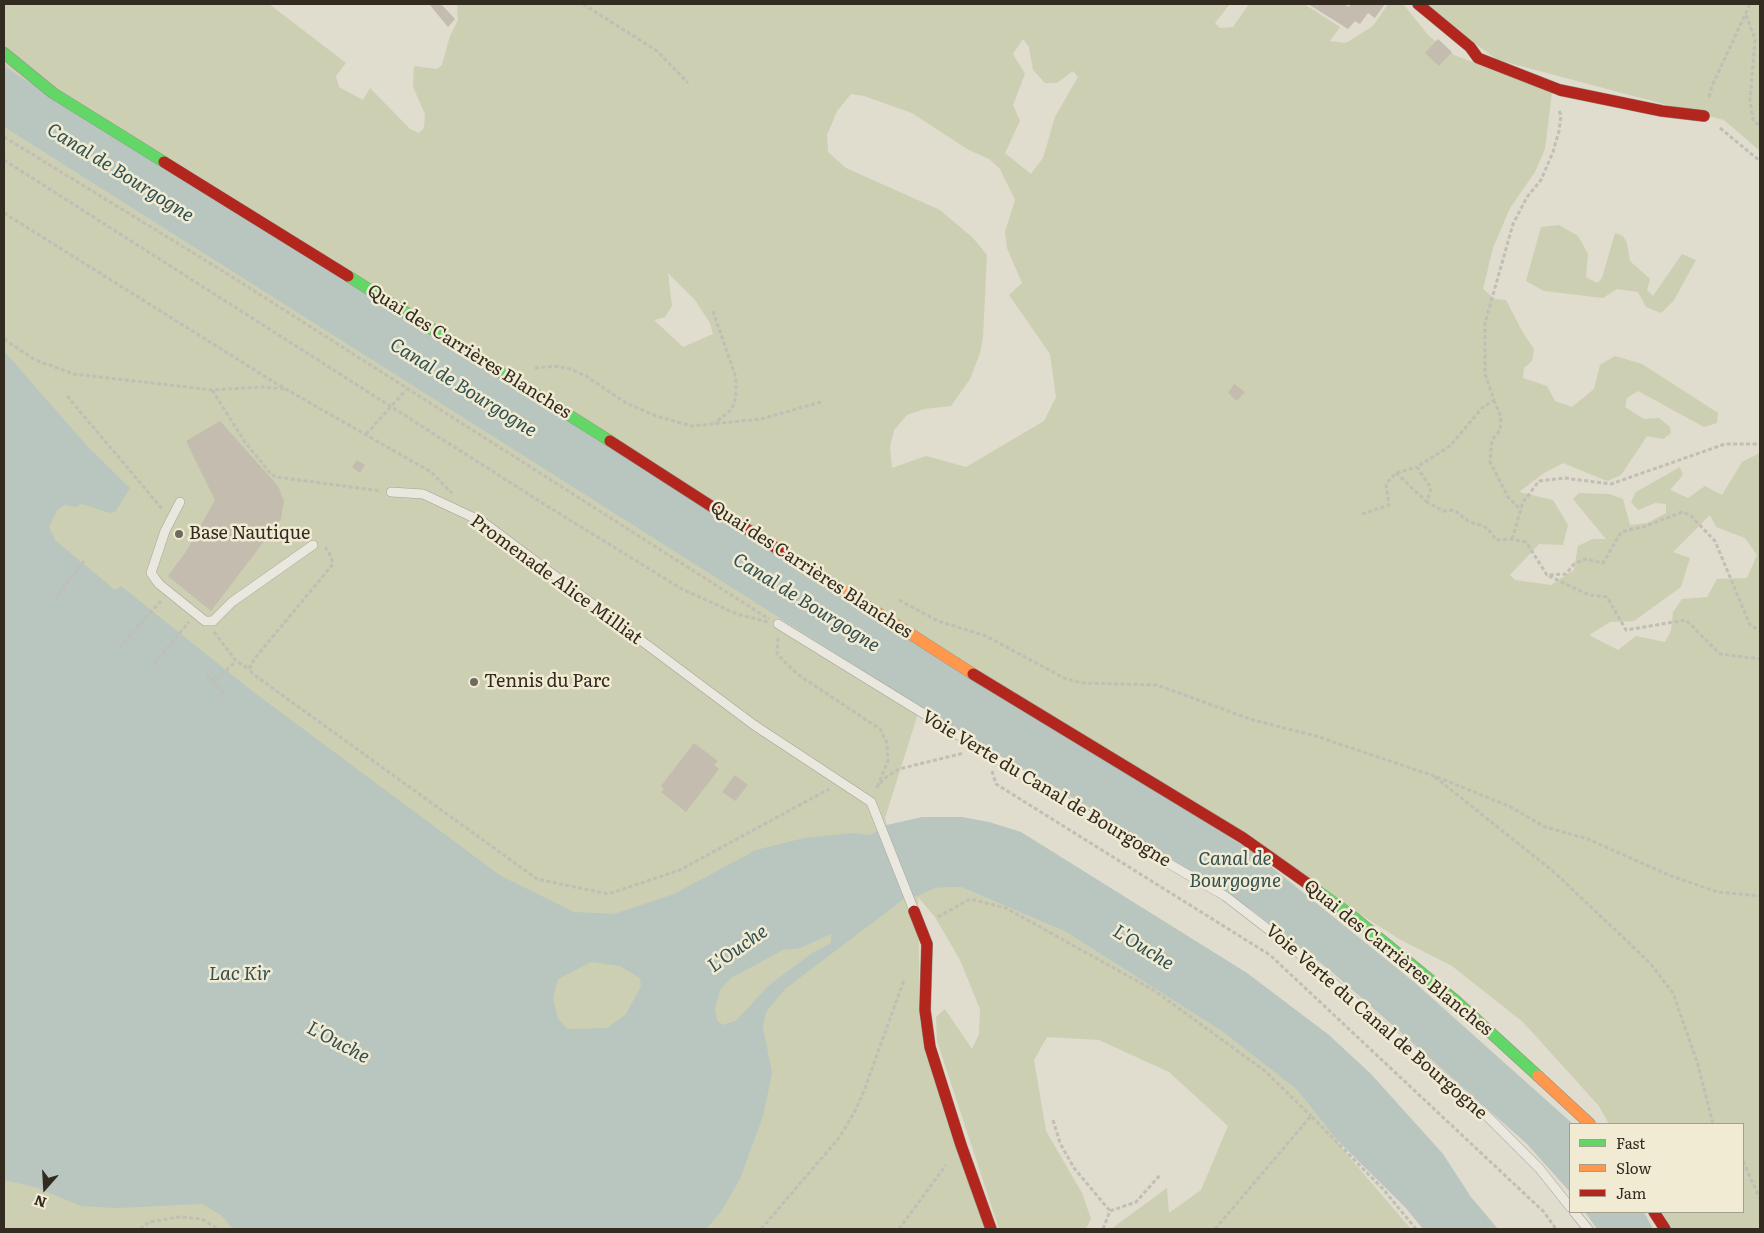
<!DOCTYPE html>
<html>
<head>
<meta charset="utf-8">
<style>
	body { margin:0 }
	#map { position:relative; width:1764px; height:1233px; overflow:hidden; background:#e0dcce; font-family:Literata,serif }
	canvas { display:block }
	.frame { position:absolute; inset:0; border:5px solid #332b20; pointer-events:none }
	.legend { position:absolute; left:1569px; top:1123px; width:175px; height:90px; box-sizing:border-box; background:#f1ebd4; border:1px solid #a59e8c; margin:0; padding:6px 9px; list-style:none; font-size:15px; color:#332b20 }
	.legend li { display:flex; align-items:center; gap:10px; height:25px }
	.legend b { width:25px; border:1px solid #a59e8c }
	.north { position:absolute; left:20px; top:1163px; width:50px; height:50px; -webkit-text-stroke:4px #f1ebd4; paint-order:stroke; rotate:199deg; font-size:14px; font-weight:700; line-height:20px; text-align:center; color:#332b20 }
	.north::after { content:''; display:block; margin:auto; width:18px; height:22px; background:#332b20; clip-path:polygon(50% 0,100% 100%,50% 72%,0 100%) }
</style>
</head>
<body>
<div id="map">
<canvas width="1764" height="1233"></canvas>
<div class="frame"></div>
<ul class="legend">
<li><b style="height:6px;background:#63d668"></b>Fast</li>
<li><b style="height:6px;background:#ff974d"></b>Slow</li>
<li><b style="height:6px;background:#b3261e"></b>Jam</li>
</ul>
<div class="north">N</div>
</div>
<script>
const context = document.querySelector('canvas').getContext('2d');
context.lineJoin = 'round';
function fillPath(path, color) { context.fillStyle = color; context.fill(path, 'evenodd'); }
const poly = rows => new Path2D(rows.map(r => 'M' + r).join(''));
function stroke(path, color, width, dash) { context.strokeStyle = color; context.lineWidth = width; context.lineCap = dash ? 'butt' : 'round'; context.setLineDash(dash || []); context.stroke(path); }
function write(font, color, halo, rows, align = 'center') {
  context.font = font + ' Literata,serif'; context.lineWidth = 5; context.setLineDash([]); context.textBaseline = 'middle'; context.strokeStyle = halo; context.fillStyle = color; for (const [text, x, y, turn = 0] of rows) {
    context.save(); context.translate(x, y); context.rotate((+turn || 0) * Math.PI / 180); context.textAlign = isNaN(turn) ? turn : align; if (halo) context.strokeText(text, 0, 0); context.fillText(text, 0, 0); context.restore();
  }
}
fillPath(poly([
	[4,4,269,4,346,63,336,76,339,87,363,100,370,88,410,129,419,133,424,128,425,114,413,87,414,66,437,69,442,65,450,36,458,20,457,4,1230,4,1215,23,1220,28,1233,27,1249,4,1304,4,1340,27,1330,41,1346,43,1373,26,1388,4,1403,4,1429,36,1454,55,1552,92,1545,149,1535,172,1510,208,1493,248,1483,289,1495,299,1506,300,1523,333,1534,349,1532,361,1524,368,1523,378,1547,386,1555,401,1572,407,1594,389,1600,365,1615,356,1642,364,1718,413,1717,423,1704,427,1638,391,1627,398,1625,407,1644,419,1659,418,1670,427,1671,433,1663,439,1647,436,1621,475,1607,481,1563,463,1544,473,1519,492,1553,500,1568,525,1563,545,1539,544,1510,575,1515,580,1551,585,1574,570,1578,546,1592,539,1606,539,1573,499,1579,493,1609,494,1623,499,1630,525,1647,523,1666,513,1666,504,1655,503,1638,510,1631,502,1636,492,1680,467,1683,475,1670,490,1688,498,1705,486,1722,495,1742,462,1760,453,1760,1229,1672,1229,1662,1212,1743,1212,1743,1124,1609,1124,1599,1106,1523,1022,1452,966,1401,940,4,66],
	[1023,39,1029,47,1033,70,1045,83,1057,83,1073,71,1078,77,1055,117,1043,158,1031,174,1005,153,1020,121,1013,105,1025,74,1013,54],
	[851,94,864,96,912,113,967,149,989,159,1000,169,1015,200,1005,232,1007,248,1022,283,1009,295,1050,354,1056,397,1044,421,966,467,926,456,892,468,890,447,894,430,907,415,924,409,951,406,970,379,980,353,983,337,987,255,973,238,940,210,846,168,828,152,827,135,837,111],
	[668,273,695,300,710,323,713,334,683,347,654,320,665,317,672,306],
	[1710,515,1716,527,1745,538,1757,555,1747,578,1717,579,1707,597,1682,599,1673,612,1671,631,1665,642,1636,636,1618,650,1589,635,1610,622,1634,621,1681,587,1690,558,1673,552],
	[1420,4,1760,4,1760,151,1724,120,1498,60],
	[4,127,920,707,885,818,887,825,935,888,961,887,1066,932,1223,1032,1297,1090,1336,1139,1344,1151,1411,1229,1111,1229,1167,1188,1169,1213,1201,1190,1228,1126,1169,1072,1099,1040,1047,1037,1034,1060,1046,1131,1082,1193,1091,1219,1086,1229,999,1229,937,1041,936,1017,945,1009,972,1049,979,1034,980,1009,960,960,935,917,918,897,920,1022,985,1229,4,1229],
	[1559,225,1578,236,1588,254,1586,277,1597,283,1602,278,1615,233,1623,236,1627,243,1630,261,1650,279,1647,290,1653,296,1682,254,1696,260,1674,300,1661,313,1646,307,1638,292,1617,289,1603,298,1544,291,1526,281,1541,227]
]), '#cccfb2');
fillPath(poly([
	[4,66,1253,852,1414,982,1573,1124,1570,1124,1570,1192,1526,1143,1332,972,1252,910,1090,808,920,707,4,127],
	[4,351,87,446,130,488,116,511,110,513,82,504,76,507,65,505,57,510,49,527,56,541,115,590,121,586,252,691,501,876,574,912,614,914,674,894,756,850,804,838,853,833,870,835,887,825,922,817,962,817,989,822,1021,832,1247,973,1329,1035,1371,1074,1443,1154,1471,1197,1498,1229,1423,1229,1405,1207,1336,1139,1297,1090,1223,1032,1066,932,961,887,935,888,917,896,905,898,785,989,766,1012,763,1027,772,1073,763,1116,740,1179,721,1212,706,1229,233,1229,221,1215,202,1204,116,1208,81,1206,35,1187,4,1180],
	[831,934,831,943,812,953,768,986,737,1020,724,1025,717,1021,715,1009,720,990,731,978,783,950,800,948],
	[591,962,620,966,640,978,641,986,626,1014,607,1028,568,1029,558,1019,553,997,558,979],
	[1585,1212,1644,1212,1653,1229,1597,1229]
]), '#b8c6bf');
fillPath(poly([
	[429,4,441,4,455,19,448,27],
	[1308,4,1343,4,1349,7,1351,4,1385,4,1375,18,1368,13,1360,24,1355,21,1348,29],
	[1438,39,1452,52,1439,66,1425,53],
	[1234,384,1245,392,1237,401,1228,393],
	[220,421,278,486,284,501,281,519,211,611,168,576,185,553,215,500,186,441],
	[357,460,365,465,360,473,352,467],
	[694,743,718,761,714,765,719,769,686,812,661,792,664,789,661,786],
	[735,775,748,785,735,801,722,792]
]), '#c4bcaf');
const lane = poly([
	[391,492,423,494,483,522,754,725,871,802,913,908],
	[180,502,165,531,151,573,159,584,205,621,213,621,232,602,313,545],
	[778,624,1140,847,1225,896,1295,950,1485,1114,1539,1168,1570,1207],
	[1574,1212,1588,1229]
]);
const fast = poly([
	[4,53,53,93,164,162],
	[348,276,610,441],
	[1315,889,1352,916,1456,1001,1538,1076]
]);
const slow = poly([
	[784,553,973,674],
	[1538,1076,1590,1124]
]);
const jam = poly([
	[1418,4,1470,47,1478,58,1560,90,1662,111,1704,116],
	[164,162,348,276],
	[610,441,784,553],
	[973,674,1243,838,1315,889],
	[914,911,927,944,925,1010,930,1047,961,1145,991,1229],
	[1654,1212,1665,1229]
]);
stroke(lane, '#a6a196', 10);
stroke(fast, '#959186', 12);
stroke(slow, '#959186', 12);
stroke(jam, '#959186', 12);
stroke(poly([
	[583,4,657,51,688,83],
	[1746,15,1755,39,1750,101,1753,120,1760,126],
	[1709,97,1712,86,1750,4],
	[1559,111,1561,115,1559,131,1553,152,1541,180,1527,197,1513,224,1485,323,1485,374,1494,400,1482,408,1450,446,1417,467,1431,488,1427,502,1443,511,1454,510,1469,522,1481,525,1488,529,1496,540,1512,539,1526,542,1547,575,1566,574,1574,564,1586,559,1603,563,1621,532,1646,526,1682,512,1690,515,1715,541,1750,625,1760,631],
	[1720,128,1760,161],
	[4,137,226,273,769,619],
	[4,160,547,506,682,589,737,614,768,622],
	[4,213,277,384,431,472,452,493],
	[713,311,736,378,736,396,732,409,715,423],
	[4,339,35,360,74,374,212,390,262,387,285,389],
	[535,368,554,366,570,369,586,376,626,403,656,416,692,426,761,419,821,402],
	[212,390,245,442,271,474,276,477,381,491],
	[67,396,163,510],
	[1494,400,1501,417,1500,430,1492,440,1490,462,1508,497,1521,510],
	[366,434,406,390],
	[1396,473,1427,502],
	[1362,514,1389,505,1386,484,1396,473,1417,467],
	[1512,539,1523,502,1539,481,1564,478,1611,484,1725,444,1760,444],
	[325,547,329,552,333,564,255,658,249,669,253,674,537,879,608,894,680,870,829,789],
	[1549,576,1589,595,1607,597,1626,630,1686,620,1720,654,1760,659],
	[55,599,84,561],
	[899,600,938,621,986,636,1066,679,1083,683,1157,685,1253,720,1316,736,1437,777,1511,807,1545,827,1588,839,1671,876,1718,892,1760,896],
	[214,632,236,661,249,669],
	[778,638,777,654,797,674,880,729,887,743,888,761,878,785],
	[119,647,161,601],
	[154,663,189,622],
	[206,674,214,682],
	[224,694,214,682,236,661],
	[992,771,996,784,1270,955,1544,1212,1556,1229],
	[1435,777,1554,872,1650,963,1673,993,1698,1065,1713,1124],
	[876,788,885,778,899,769,964,753],
	[938,917,970,899,1006,908,1155,991,1265,1071,1311,1116],
	[1053,1120,1060,1143,1074,1168,1110,1211],
	[1743,1161,1760,1199],
	[140,1229,149,1222,179,1217,202,1219,218,1229],
	[761,1229,839,1138,854,1113,864,1091,904,980],
	[899,1229,946,1165],
	[1103,1229,1110,1211,1136,1202,1160,1175],
	[1215,1229,1311,1116,1383,1189,1416,1229]
]), '#c1beb5', 3, [4, 2.5]);
stroke(lane, '#e9e7de', 9);
stroke(fast, '#63d668', 11);
stroke(slow, '#ff974d', 11);
stroke(jam, '#b3261e', 11);
for (const [x, y, r, color] of [
	[179,534,5,"#70695d"],
	[474,682,5,"#70695d"]
]) { const dot = new Path2D(); dot.arc(x, y, r, 0, 2 * Math.PI); context.fillStyle = color; context.fill(dot); stroke(dot, '#f1ebd4', 2); }
write('18px', '#332b20', '#f1ebd4', [
	["Quai des Carrières Blanches",469,352,32],
	["Quai des Carrières Blanches",811,570,33],
	["Promenade Alice Milliat",556,580,36],
	["Voie Verte du Canal de Bourgogne",1046,789,31],
	["Quai des Carrières Blanches",1398,958,39],
	["Voie Verte du Canal de Bourgogne",1376,1022,41]
]);
write('18px', '#332b20', '#f1ebd4', [
	["Base Nautique",189,534],
	["Tennis du Parc",484,682]
], 'left');
write('italic 19px', '#315051', '#f1ebd4', [
	["Canal de Bourgogne",120,173,32],
	["Canal de Bourgogne",463,388,32],
	["Canal de Bourgogne",806,603,32],
	["Canal de",1235,859],
	["Bourgogne",1235,881],
	["L'Ouche",1143,948,32],
	["L'Ouche",738,949,-35],
	["Lac Kir",240,974],
	["L'Ouche",338,1043,28]
]);
</script>
</body>
</html>
